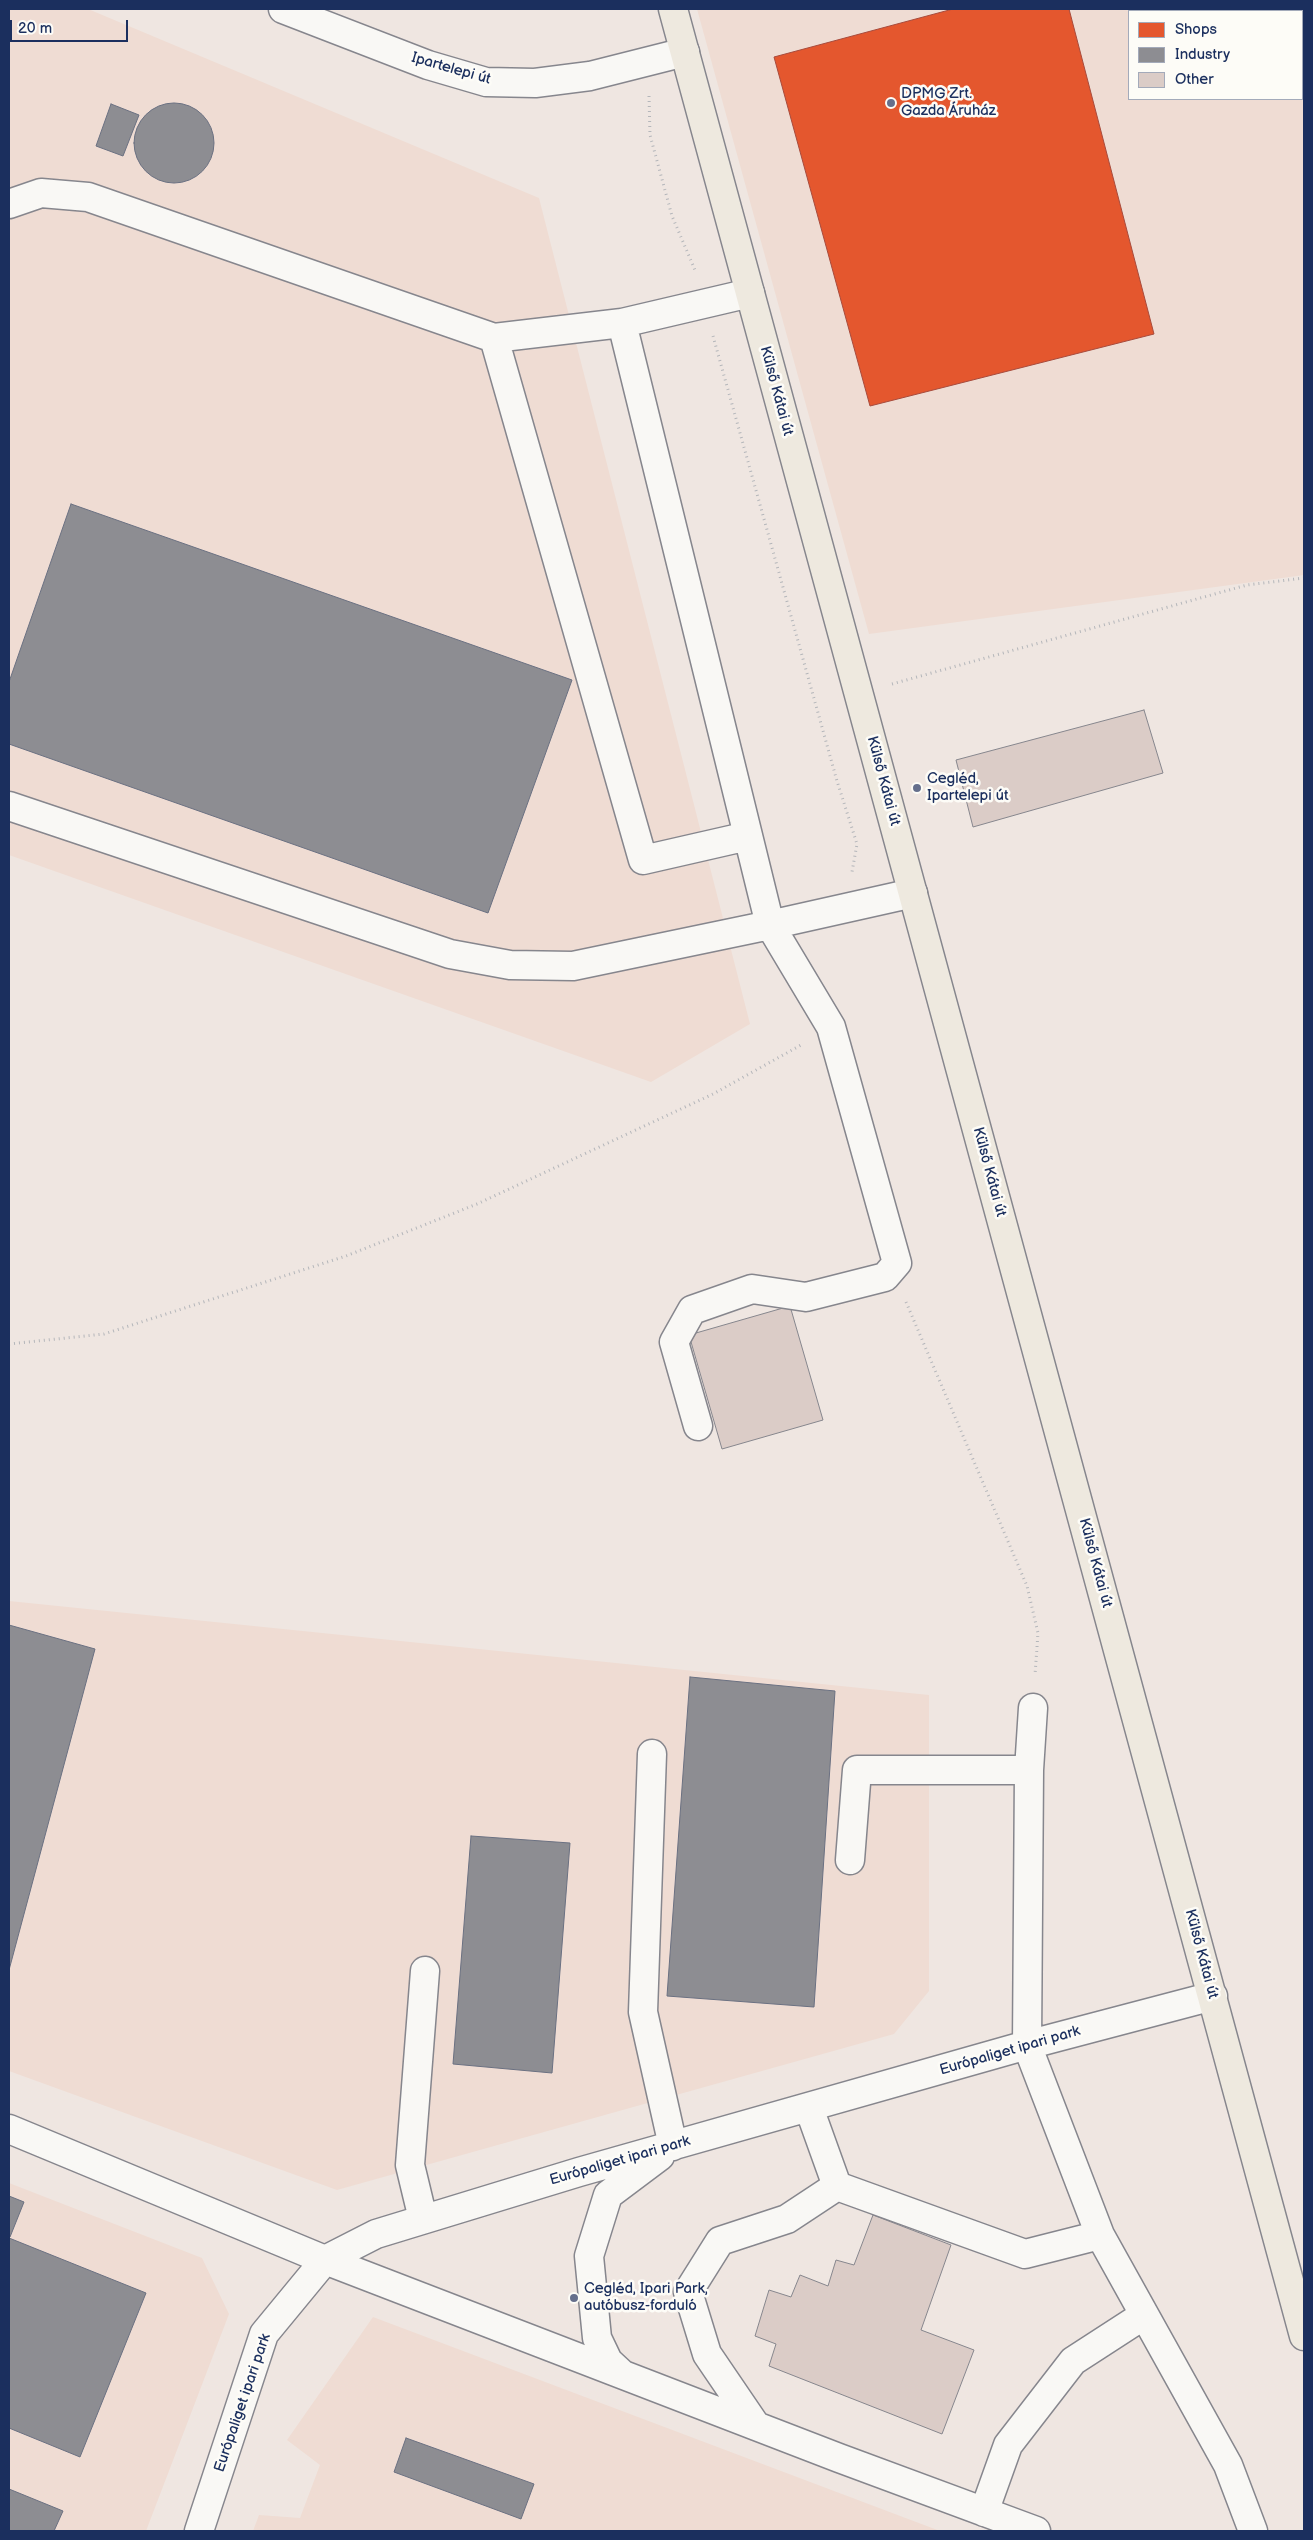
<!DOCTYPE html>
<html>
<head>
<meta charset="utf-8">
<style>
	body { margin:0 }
	#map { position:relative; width:1313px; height:2540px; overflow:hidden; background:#efe6e1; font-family:"Balsamiq Sans",sans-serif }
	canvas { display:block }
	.frame { position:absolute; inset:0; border:10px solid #1b2f5e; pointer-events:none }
	.legend { position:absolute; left:1128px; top:10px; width:175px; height:90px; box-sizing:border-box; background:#fdfcf7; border:1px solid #a3aaba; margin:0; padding:6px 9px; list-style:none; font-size:15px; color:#1b2f5e }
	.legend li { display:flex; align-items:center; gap:10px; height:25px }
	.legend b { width:25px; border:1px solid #a3aaba }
	.scale { position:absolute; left:10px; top:20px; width:118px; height:22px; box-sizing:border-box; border:2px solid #1b2f5e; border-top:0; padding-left:6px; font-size:15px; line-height:18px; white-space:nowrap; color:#1b2f5e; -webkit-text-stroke:4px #fdfcf7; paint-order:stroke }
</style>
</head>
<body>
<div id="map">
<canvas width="1313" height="2540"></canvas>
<div class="frame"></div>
<ul class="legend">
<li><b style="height:14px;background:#e4572e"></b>Shops</li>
<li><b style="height:14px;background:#8d8d92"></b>Industry</li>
<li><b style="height:14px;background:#dbccc7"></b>Other</li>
</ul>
<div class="scale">20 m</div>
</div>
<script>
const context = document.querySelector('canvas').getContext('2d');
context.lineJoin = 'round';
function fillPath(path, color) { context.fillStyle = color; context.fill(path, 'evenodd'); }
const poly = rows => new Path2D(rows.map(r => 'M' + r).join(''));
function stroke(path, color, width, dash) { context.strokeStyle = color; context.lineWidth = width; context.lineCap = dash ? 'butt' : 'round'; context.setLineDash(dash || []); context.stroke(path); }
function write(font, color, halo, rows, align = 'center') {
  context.font = font + ' "Balsamiq Sans",sans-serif'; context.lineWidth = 5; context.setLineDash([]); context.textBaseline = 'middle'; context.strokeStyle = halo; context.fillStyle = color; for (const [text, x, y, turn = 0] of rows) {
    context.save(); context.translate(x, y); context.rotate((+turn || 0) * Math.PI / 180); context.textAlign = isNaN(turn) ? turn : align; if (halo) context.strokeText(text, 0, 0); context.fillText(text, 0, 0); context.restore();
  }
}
fillPath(poly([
	[9,9,88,9,539,198,750,1024,651,1082,9,855],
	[697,9,1304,9,1304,575,869,634],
	[1129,11,1302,11,1302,99,1129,99],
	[9,1601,929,1695,929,1991,894,2034,337,2190,9,2071],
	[9,2183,202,2258,229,2314,146,2531,9,2531],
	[373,2317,940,2531,253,2531,259,2515,300,2518,320,2465,287,2440]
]), '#efdcd3');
const shops = poly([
	[953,9,1069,9,1154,334,870,406,774,57,953,9]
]);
fillPath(shops, '#e4572e');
stroke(shops, '#a84b3c', 1);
const industry = poly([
	'134 143a40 40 0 1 1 80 0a40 40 0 1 1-80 0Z',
	[111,104,139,115,123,156,96,146,111,104],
	[71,504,572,680,488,913,9,744,9,682,71,504],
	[9,1625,95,1649,9,1970,9,1625],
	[690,1677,835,1691,814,2007,667,1996,690,1677],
	[471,1836,570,1843,552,2073,453,2064,471,1836],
	[9,2196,24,2202,10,2237,9,2237,9,2196],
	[9,2238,146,2293,80,2457,9,2428,9,2238],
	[406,2438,534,2484,521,2519,394,2472,406,2438],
	[9,2489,63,2511,54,2531,9,2531,9,2489]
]);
fillPath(industry, '#8d8d92');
stroke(industry, '#6b7182', 1);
const building = poly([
	[1144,710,1163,773,973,827,956,760,1144,710],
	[790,1306,823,1420,722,1449,689,1335,790,1306],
	[873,2215,951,2245,921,2330,974,2350,942,2434,769,2366,776,2344,755,2336,769,2290,791,2297,800,2275,828,2286,836,2260,854,2265,873,2215]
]);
fillPath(building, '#dbccc7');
stroke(building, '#86868d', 1);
const minor = poly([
	[283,9,428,65,486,82,535,83,590,76,685,52],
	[9,204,41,193,88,197,494,338,622,323],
	[750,293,622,323,770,925,913,893],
	[494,338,643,860,748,836],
	[9,806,450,954,510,965,573,966,770,925,831,1027,897,1263,885,1277,806,1297,752,1289,692,1310,674,1342,698,1426],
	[1033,1708,1029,1770,1027,2045,1100,2235,1228,2465,1253,2531],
	[652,1754,643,2012,673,2146],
	[850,1860,857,1770,1029,1770],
	[9,2129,325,2260,839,2458,1036,2531],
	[837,2186,1025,2254,1100,2235],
	[423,2219,410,2165,425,1971],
	[622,2374,608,2361,597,2338,589,2256,608,2195,660,2156],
	[756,2426,707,2354,688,2292,720,2241,787,2219,837,2186,809,2108],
	[984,2512,1008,2445,1073,2361,1144,2315],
	[199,2531,264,2334,325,2260,376,2234,579,2172,1027,2045,1213,1996]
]);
const major = poly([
	[673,9,1304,2336]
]);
stroke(minor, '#86868d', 31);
stroke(major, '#86868d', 31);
stroke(poly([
	[649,96,650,135,672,216,695,270],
	[713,336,837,781,857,844,852,872],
	[892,684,1247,585,1304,578],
	[906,1302,1027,1586,1038,1633,1035,1675],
	[9,1344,104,1334,346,1256,477,1204,713,1094,801,1045]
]), '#b4b6ba', 3, [1, 4]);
stroke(minor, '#f9f8f5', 28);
stroke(major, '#eee9df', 28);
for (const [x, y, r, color] of [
	[891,103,5,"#656f8c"],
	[917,788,5,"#656f8c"],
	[574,2298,5,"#656f8c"]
]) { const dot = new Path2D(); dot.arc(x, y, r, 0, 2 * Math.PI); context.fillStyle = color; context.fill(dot); stroke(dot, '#fdfcf7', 2); }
write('15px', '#1b2f5e', '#fdfcf7', [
	["Ipartelepi út",451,69,16],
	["Külső Kátai út",776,391,75],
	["Külső Kátai út",883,781,75],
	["Külső Kátai út",989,1172,75],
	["Külső Kátai út",1095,1563,75],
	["Külső Kátai út",1201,1954,75],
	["Európaliget ipari park",1010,2051,-16],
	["Európaliget ipari park",620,2161,-16],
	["Európaliget ipari park",243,2403,-71]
]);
write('15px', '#1b2f5e', '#fdfcf7', [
	["DPMG Zrt.",901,94],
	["Gazda Áruház",901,111],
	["Cegléd,",927,779],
	["Ipartelepi út",927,796],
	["Cegléd, Ipari Park,",584,2289],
	["autóbusz-forduló",584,2306]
], 'left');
</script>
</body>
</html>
